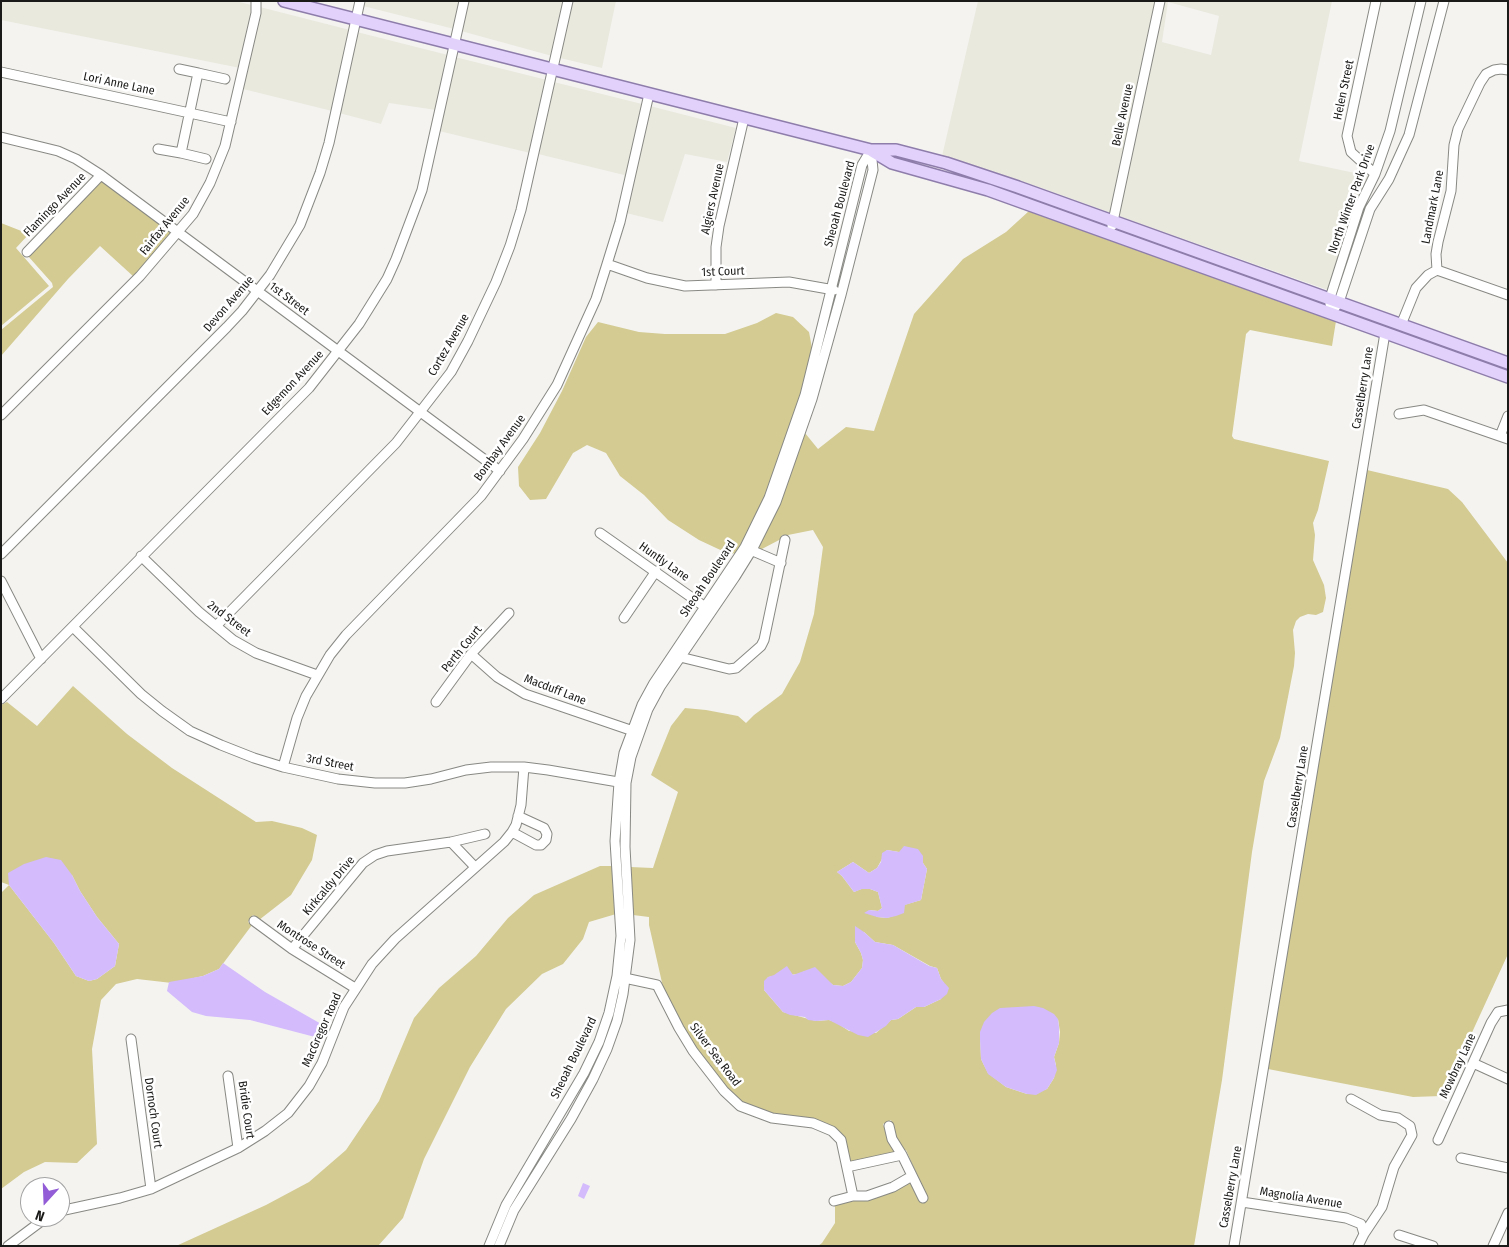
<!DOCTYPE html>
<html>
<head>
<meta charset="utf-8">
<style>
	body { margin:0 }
	#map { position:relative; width:1509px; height:1247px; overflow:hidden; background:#f4f3f0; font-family:"Fira Sans Condensed",sans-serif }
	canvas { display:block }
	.frame { position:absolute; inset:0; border:2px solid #1a1a19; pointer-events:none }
	.north { position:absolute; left:20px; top:1177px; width:50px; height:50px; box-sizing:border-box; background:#fff; border:1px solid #a3a3a3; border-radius:50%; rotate:200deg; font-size:14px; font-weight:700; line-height:20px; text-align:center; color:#1a1a19 }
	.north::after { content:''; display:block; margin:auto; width:18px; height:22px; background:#925dd6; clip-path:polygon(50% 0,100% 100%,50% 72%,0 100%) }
</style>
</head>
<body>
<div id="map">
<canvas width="1509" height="1247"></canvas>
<div class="frame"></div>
<div class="north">N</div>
</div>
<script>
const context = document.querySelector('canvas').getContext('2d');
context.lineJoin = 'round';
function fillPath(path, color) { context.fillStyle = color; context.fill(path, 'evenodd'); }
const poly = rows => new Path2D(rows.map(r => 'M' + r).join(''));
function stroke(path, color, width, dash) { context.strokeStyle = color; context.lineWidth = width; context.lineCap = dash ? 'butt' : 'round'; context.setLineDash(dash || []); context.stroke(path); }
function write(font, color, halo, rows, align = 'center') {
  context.font = font + ' "Fira Sans Condensed",sans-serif'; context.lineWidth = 5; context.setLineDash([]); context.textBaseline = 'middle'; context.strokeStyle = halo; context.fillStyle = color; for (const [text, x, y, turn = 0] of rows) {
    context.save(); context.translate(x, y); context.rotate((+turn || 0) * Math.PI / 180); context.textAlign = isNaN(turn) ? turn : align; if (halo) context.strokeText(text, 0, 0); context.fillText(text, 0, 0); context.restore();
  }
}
fillPath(poly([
	[1,1,235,1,252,5,252,13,240,68,1,20],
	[364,1,460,1,454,29,363,6],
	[468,1,564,1,552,56,461,31],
	[573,1,616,1,602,68,560,58],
	[978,1,1155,1,1111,213,1042,188,942,156],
	[1164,1,1332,1,1299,161,1369,176,1328,290,1119,216],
	[1168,2,1219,16,1211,55,1162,42],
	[260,7,350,30,332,111,243,89,260,14],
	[357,32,448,55,436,110,389,103,381,124,339,113],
	[455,57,547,80,530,153,439,131],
	[554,82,642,104,623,192,624,175,538,154],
	[650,106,736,128,727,162,685,154,663,222,626,213]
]), '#eae9de');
fillPath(poly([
	[102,181,173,233,134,277,100,246,68,279,1,356,1,330,53,287,52,283,28,256],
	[1029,211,1336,321,1332,346,1250,330,1246,334,1232,436,1234,439,1329,461,1318,510,1313,523,1315,535,1313,560,1324,585,1326,598,1323,612,1316,615,1308,614,1300,617,1296,621,1293,630,1295,653,1294,666,1280,738,1264,781,1252,852,1222,1080,1194,1246,818,1246,822,1243,835,1223,835,1205,854,1201,868,1200,910,1182,921,1203,928,1199,906,1150,904,1150,896,1137,891,1120,883,1124,889,1141,895,1152,850,1162,845,1138,833,1127,814,1119,773,1113,742,1102,727,1088,697,1048,682,1026,663,987,649,925,649,917,633,915,630,867,653,868,678,792,651,775,671,726,685,708,706,710,738,716,746,723,754,715,782,694,800,662,814,614,823,547,813,530,788,535,782,535,781,539,760,550,757,549,780,503,805,433,818,449,846,427,874,431,914,314,963,259,1006,232],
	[887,850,923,856,923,863,927,869,921,900,904,905,902,913,887,918,877,917,869,910,878,911,882,908,878,892,870,889,861,889,854,892,842,876,837,872,853,862,869,873,877,868],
	[864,932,875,942,893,945,930,966,937,968,941,979,944,983,941,999,924,1007,916,1007,898,1019,891,1020,876,1033,849,1031,837,1023,829,1020,816,1021,783,1012,764,990,768,977,799,974,805,971,824,978,833,985,843,986,851,982,862,968,863,960,861,953,855,942],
	[1058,1019,1060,1032,1059,1043,1054,1057,1056,1065,1054,1078,1047,1089,1027,1094,1006,1087,988,1073,981,1059,980,1032],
	[1,223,29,234,16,248,49,286,1,326],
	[776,313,793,317,809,332,812,348,801,394,766,496,747,536,736,553,729,554,699,540,668,520,644,495,620,476,606,453,587,445,573,453,546,499,530,500,519,486,518,467,540,433,562,391,586,337,598,322,639,332,665,334,725,334,757,323],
	[1367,470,1448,489,1462,502,1508,563,1508,954,1469,1039,1454,1085,1441,1096,1413,1097,1268,1069],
	[73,686,127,734,172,768,256,822,272,821,302,828,317,835,312,860,291,895,259,920,253,915,248,922,252,925,219,969,203,976,172,983,137,979,116,984,101,1000,92,1049,97,1144,77,1163,45,1162,24,1172,1,1189,1,893,9,885,1,882,1,705,7,702,37,726],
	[72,875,80,891,97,917,119,944,115,966,97,979,89,981,76,976,54,943,9,885],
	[600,866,613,866,616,914,589,922,583,939,563,964,542,974,506,1009,470,1067,424,1159,403,1218,378,1246,176,1246,266,1205,309,1182,346,1150,379,1101,414,1018,439,988,476,956,508,918,534,895]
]), '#d3cb92');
fillPath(poly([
	[904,846,918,849,923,856,923,863,927,869,921,900,905,905,904,913,896,916,887,918,877,917,864,913,869,910,878,911,882,908,878,892,870,889,862,889,854,892,842,876,837,872,853,862,869,873,877,868,881,862,882,853,887,850,899,852],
	[46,857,61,860,72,875,80,891,97,917,119,944,115,966,97,979,89,981,76,976,54,943,9,885,8,873,24,864],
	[855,926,864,932,875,942,893,945,929,966,937,968,941,979,949,988,947,994,941,999,924,1007,916,1007,898,1019,891,1020,886,1026,868,1037,858,1035,829,1020,816,1021,808,1020,805,1017,790,1015,783,1012,764,990,764,981,768,977,774,975,787,966,793,975,815,967,833,985,843,986,851,982,862,968,863,960,861,953,855,942],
	[223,963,265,992,323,1025,315,1037,250,1020,206,1016,192,1012,167,991,169,982,203,976,219,969],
	[1034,1006,1043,1008,1054,1014,1058,1019,1059,1027,1059,1043,1054,1057,1057,1070,1054,1078,1047,1089,1036,1095,1027,1094,1006,1087,988,1074,981,1059,980,1039,980,1032,984,1022,992,1013,1000,1008],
	[583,1183,590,1186,584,1199,578,1196]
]), '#d3bbfc');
const minor = poly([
	[1,72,231,122],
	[198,73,225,79],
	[1,137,58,151,76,159,101,175,500,471],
	[158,149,181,153,198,73,179,69],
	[181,153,206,159],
	[1375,174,1351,152,1347,136,1376,1],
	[1112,226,1160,1],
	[27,252,101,175],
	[607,264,647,278,685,286,789,282,834,290],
	[1437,270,1436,254,1438,242,1451,191,1454,145,1458,129,1480,83,1486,74,1494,70,1501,69,1508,70],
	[1437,270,1508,295],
	[716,285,716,247,719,226,744,118],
	[1330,304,1330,298,1359,207,1375,174,1390,131,1421,1],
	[1331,313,1339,302,1370,209,1389,179,1409,135,1444,1],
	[1401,325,1416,288,1428,275,1437,270],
	[1399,414,1424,410,1508,439],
	[1,415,140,276,193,214,210,183,225,146,256,13,256,1],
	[1500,436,1508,416],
	[600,533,708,609],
	[746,548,781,563],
	[1,554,227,327,242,311,270,275,300,225,320,173,329,143,360,1],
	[141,556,199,612,233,640,256,653,317,675],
	[1,581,41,659],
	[624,618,656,571],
	[216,626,396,443,451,372,468,341,496,282,510,246,521,210,568,1],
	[73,627,141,694,162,711,190,731,221,745,254,758,283,767,338,779,375,783,405,783,431,779,466,770,491,767,524,767,548,770,624,783],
	[471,654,497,677,525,694,636,732],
	[680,657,729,669,736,668,761,646,764,640,785,540],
	[1,699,309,388,359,324,387,279,396,259,422,190,464,1],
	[436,702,471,654,509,613],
	[283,767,297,718,306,696,330,655,346,635,481,496,523,439,557,385,596,299,607,264,620,222,649,94],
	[512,832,536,845,541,845,546,840,547,834,544,828,518,816],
	[451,842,475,867],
	[254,921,292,949,355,988],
	[292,949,363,863,375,855,387,851,451,842,485,834],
	[620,977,657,985,679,1028,693,1051,724,1091,740,1106,772,1118,813,1123,832,1131,841,1140,853,1196],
	[131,1039,151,1189],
	[1473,1063,1508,1079],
	[228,1076,238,1148],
	[1351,1099,1380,1115,1398,1118,1410,1126,1412,1135,1394,1167,1382,1207,1364,1234],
	[889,1126,892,1139,902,1155,923,1198],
	[1438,1140,1491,1023,1498,1012,1508,1010],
	[1461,1158,1508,1168],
	[847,1167,902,1155],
	[834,1201,853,1196,867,1196,893,1187,912,1176],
	[1242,1202,1346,1218,1361,1224,1364,1234,1358,1246],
	[60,1211,120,1198,151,1189,238,1148,265,1131,288,1113,309,1086,322,1063,344,1007,372,964,395,939,504,842,512,832,516,825,521,805,524,767],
	[1399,1235,1433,1246],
	[8,1246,47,1217],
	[489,1246,506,1205,584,1073,599,1042,609,1013,617,976,621,936,615,841,619,782,624,753,642,705,654,683,745,547,769,498,805,395,862,165,871,150],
	[499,1246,514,1210,571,1119,593,1079,607,1049,617,1021,623,994,630,940,625,847,626,783,631,757,648,709,660,687,735,577,753,548,776,502,812,399,841,295,873,170,871,150],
	[1234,1246,1385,333],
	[1493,1246,1508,1213]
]);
const major = poly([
	[284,1,871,150,896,150,946,163,1018,187,1508,363],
	[872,151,892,163,988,190,1508,377]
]);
stroke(minor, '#888884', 11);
stroke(major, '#8e7dab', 14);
stroke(minor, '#fff', 9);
stroke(major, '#e1d1fb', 11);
write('12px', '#1a1a19', '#fff', [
	["Lori Anne Lane",119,84,12],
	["Helen Street",1344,90,-78],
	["Belle Avenue",1123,115,-78],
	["Algiers Avenue",713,199,-78],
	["North Winter Park Drive",1352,199,-70],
	["Sheoah Boulevard",840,204,-75],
	["Flamingo Avenue",55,205,-46],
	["Landmark Lane",1433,207,-79],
	["Fairfax Avenue",165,226,-51],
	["1st Court",723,272,-2],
	["1st Street",289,299,37],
	["Devon Avenue",229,304,-49],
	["Cortez Avenue",449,345,-60],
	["Edgemon Avenue",293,383,-47],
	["Casselberry Lane",1363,388,-81],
	["Bombay Avenue",500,448,-54],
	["Huntly Lane",664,562,35],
	["Sheoah Boulevard",708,579,-56],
	["2nd Street",229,619,37],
	["Perth Court",462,649,-51],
	["Macduff Lane",555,690,21],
	["3rd Street",330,763,11],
	["Casselberry Lane",1298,787,-81],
	["Kirkcaldy Drive",329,886,-50],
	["Montrose Street",311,945,33],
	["MacGregor Road",322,1030,-66],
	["Silver Sea Road",715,1055,53],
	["Sheoah Boulevard",574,1058,-64],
	["Mowbray Lane",1458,1066,-65],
	["Bridie Court",246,1110,82],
	["Dornoch Court",153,1113,82],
	["Casselberry Lane",1231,1187,-80],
	["Magnolia Avenue",1301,1198,9]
]);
</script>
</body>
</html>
